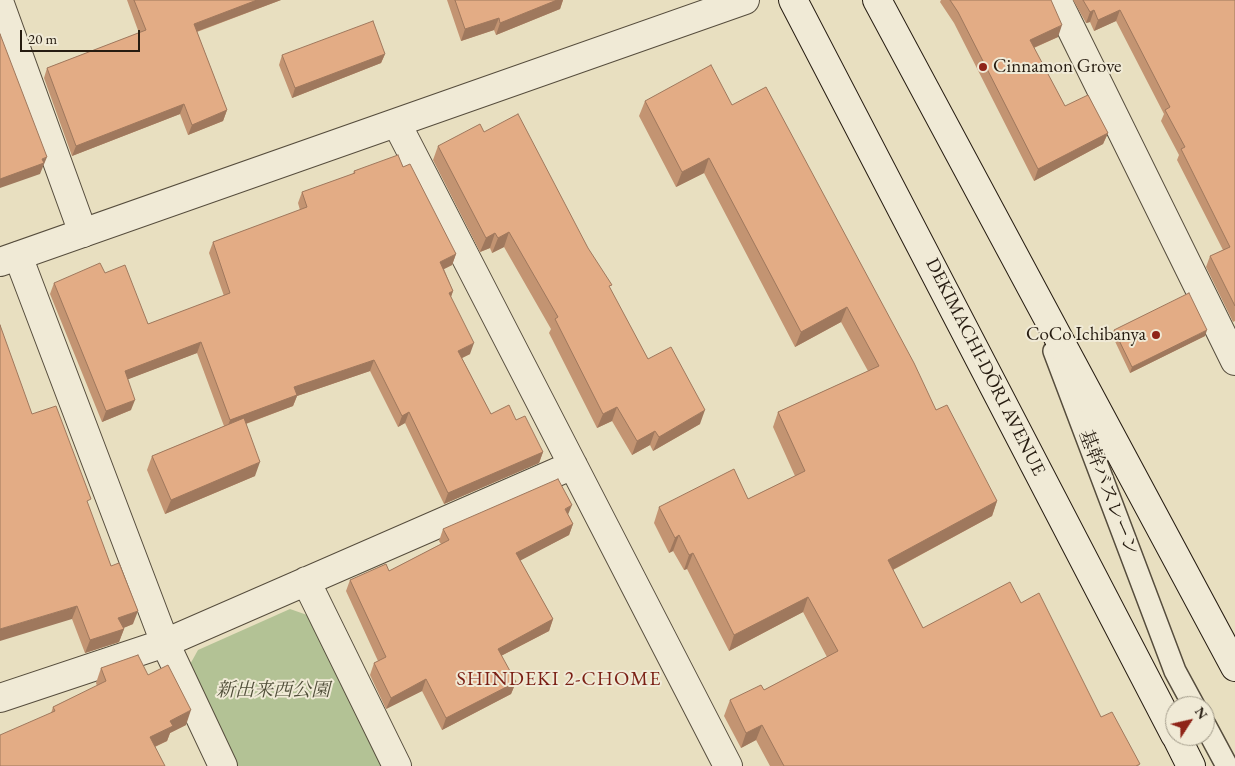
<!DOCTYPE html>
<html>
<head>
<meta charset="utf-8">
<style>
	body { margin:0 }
	#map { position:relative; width:1235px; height:766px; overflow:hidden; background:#e8dfc0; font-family:"EB Garamond",serif }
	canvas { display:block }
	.north { position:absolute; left:1165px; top:696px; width:50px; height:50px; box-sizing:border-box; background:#f0ead6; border:1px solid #9f9887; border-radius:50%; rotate:55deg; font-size:14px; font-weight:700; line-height:20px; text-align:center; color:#261c11 }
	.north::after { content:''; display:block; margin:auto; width:18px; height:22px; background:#8f2418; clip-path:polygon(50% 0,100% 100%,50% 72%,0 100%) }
	.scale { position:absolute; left:20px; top:30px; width:120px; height:22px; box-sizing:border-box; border:2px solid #261c11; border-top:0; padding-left:6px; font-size:15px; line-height:18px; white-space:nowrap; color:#261c11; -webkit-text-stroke:4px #f0ead6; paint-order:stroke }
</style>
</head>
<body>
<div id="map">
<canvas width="1235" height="766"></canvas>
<div class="north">N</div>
<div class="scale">20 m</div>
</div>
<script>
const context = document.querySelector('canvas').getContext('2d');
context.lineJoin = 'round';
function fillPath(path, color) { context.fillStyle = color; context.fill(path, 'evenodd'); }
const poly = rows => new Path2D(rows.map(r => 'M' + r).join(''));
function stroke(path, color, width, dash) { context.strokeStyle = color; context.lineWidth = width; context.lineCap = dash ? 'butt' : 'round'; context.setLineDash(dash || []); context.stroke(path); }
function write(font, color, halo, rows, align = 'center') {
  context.font = font + ' "EB Garamond","Noto Serif JP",serif'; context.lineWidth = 4; context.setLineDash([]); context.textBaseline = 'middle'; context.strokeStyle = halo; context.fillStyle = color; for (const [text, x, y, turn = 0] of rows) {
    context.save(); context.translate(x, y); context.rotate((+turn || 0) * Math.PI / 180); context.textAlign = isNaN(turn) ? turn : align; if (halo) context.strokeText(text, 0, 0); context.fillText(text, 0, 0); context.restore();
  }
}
fillPath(poly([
	[290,609,310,616,385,766,235,766,188,668,198,650]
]), '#b3c295');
const service = poly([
	[1054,351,1175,671,1194,706],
	[1205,725,1227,766]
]);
const minor = poly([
	[1057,0,1235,361],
	[0,4,83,233],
	[397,124,728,766],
	[18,256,165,643,223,766],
	[306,581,397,766],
	[0,698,165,643,573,465]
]);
const tertiary = poly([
	[0,262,745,0]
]);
const secondary = poly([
	[793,0,1175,735],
	[877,0,1235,667],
	[1176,736,1191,766]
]);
stroke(service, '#564d3d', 24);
stroke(minor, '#564d3d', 30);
stroke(tertiary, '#564d3d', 30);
stroke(secondary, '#261c11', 30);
stroke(service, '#f0ead6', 21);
stroke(minor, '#f0ead6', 28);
stroke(tertiary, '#f0ead6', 28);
stroke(secondary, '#f0ead6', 28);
fillPath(poly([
	[127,0,281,0,197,32,227,110,223,121,188,135,180,114,72,156,44,78,47,68,139,33],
	[447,0,563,0,560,9,496,35,494,30,461,41],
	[941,0,1051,0,1058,37,1034,48,1065,106,1108,133,1103,144,1034,181,954,23,940,2],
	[1073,0,1235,0,1235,321,1233,322,1206,267,1210,256,1223,250,1177,160,1179,155,1161,121,1164,114,1116,21,1094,31,1090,22,1086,23],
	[385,54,381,63,292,98,279,65,282,55],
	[645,101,732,105,997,501,992,516,893,570,923,628,1021,603,1101,717,1139,766,770,766,756,740,741,748,724,716,730,700,764,690,827,657,803,612,729,651,687,569,684,570,673,551,669,553,654,523,659,507,748,499,795,476,773,427,778,412,868,371,841,322,795,347,704,173,676,187,639,116],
	[484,132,610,289,648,359,700,424,653,451,650,445,632,455,612,421,597,428,549,333,551,329,504,247,492,253,490,248,480,252,433,160,438,146],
	[403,167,456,254,452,265,444,269,453,291,451,297,470,354,462,358,491,414,516,420,543,452,539,463,444,504,405,423,398,427,370,371,297,396,293,406,246,424,255,476,165,514,147,470,152,456,224,426,197,353,128,379,131,410,102,422,50,294,54,283,105,273,148,324,224,296,209,253,213,242,300,210,298,203,302,192,353,174,354,171],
	[1114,330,1205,336,1130,373,1112,335],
	[32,414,88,505,133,624,123,628,124,629,119,642,85,653,72,619],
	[568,515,573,524,569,535,520,560,553,619,549,631,501,656,516,682,511,694,442,730,422,691,386,709,370,675,374,663,378,661,346,591,350,580,389,571,441,544,439,541,443,529],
	[101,668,148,675,186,725,170,733,167,741,155,747,51,713,53,707,97,686,96,683]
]), '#c39472');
fillPath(poly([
	[257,0,281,0,190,34,194,24],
	[557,0,563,0,560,9,496,35,500,23],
	[1094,10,1090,22,1086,23,1090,12],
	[1120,10,1116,21,1094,31,1098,20],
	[499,18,494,30,461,41,465,29],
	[1062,25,1058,37,1026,51,1030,40],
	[385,54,381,63,292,98,295,88],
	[184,104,180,114,72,156,76,146],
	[227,110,223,121,188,135,192,125],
	[1108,133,1103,144,1034,181,1038,169],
	[47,157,40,174,0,188,0,179],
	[709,158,704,173,676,187,682,172],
	[509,232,504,247,492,253,498,238],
	[495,233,490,248,480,252,486,238],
	[456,254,452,265,436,273,440,262],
	[453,291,449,302,449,293],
	[847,307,841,322,795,347,801,332],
	[1207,330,1205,336,1130,373,1132,367],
	[201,342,197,353,121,382,125,371],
	[474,343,470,354,454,362,458,351],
	[374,360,370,371,297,396,293,406,226,431,230,420,294,387],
	[135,400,131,410,102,422,106,411],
	[617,407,612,421,597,428,603,414],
	[705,410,700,424,653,451,659,437],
	[409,412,405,423,398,427,402,416],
	[655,431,650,445,632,455,637,441],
	[543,452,539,463,444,504,448,493],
	[260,462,255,476,165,514,171,500],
	[997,501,992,516,883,575,888,560],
	[572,505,567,517,565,509],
	[573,524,569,535,512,565,516,553],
	[679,535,673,551,669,553,675,538],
	[693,553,687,569,684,570,689,555],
	[808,597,803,612,729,651,734,635],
	[77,606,72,619,0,641,0,629],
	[138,611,133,624,114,632,118,618],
	[553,619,549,631,493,660,498,649],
	[124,629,119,642,85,653,90,640],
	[426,679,422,691,386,709,391,698],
	[516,682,511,694,442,730,446,718],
	[191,710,186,725,170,733,167,741,145,751,150,737,170,721],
	[762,725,756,740,741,748,746,733]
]), '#9f785d');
const building = poly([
	[134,0,257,0,194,24,227,110,192,125,184,104,76,146,47,68,146,30,134,0],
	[455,0,557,0,500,23,499,18,465,29,455,0],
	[950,0,1051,0,1062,25,1030,40,1065,106,1088,95,1108,133,1038,169,958,12,950,0],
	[1083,0,1235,0,1235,306,1210,256,1230,247,1181,149,1185,147,1165,110,1170,107,1120,10,1098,20,1094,10,1090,12,1083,0],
	[373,21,385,54,295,88,282,55,373,21],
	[0,34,47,157,42,159,44,163,0,179,0,34],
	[711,65,732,105,766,87,914,363,936,410,947,405,997,501,888,560,923,628,1010,582,1021,603,1039,593,1101,717,1112,712,1140,764,1136,766,784,766,762,725,746,733,730,700,761,685,764,690,838,651,808,597,734,635,693,553,689,555,679,535,675,538,659,507,734,469,748,499,805,471,778,412,879,366,847,307,801,332,709,158,682,172,645,101,711,65],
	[518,114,588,248,612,285,609,286,648,359,671,347,705,410,659,437,655,431,637,441,617,407,603,414,555,319,558,317,509,232,498,238,495,233,486,238,438,146,480,124,484,132,518,114],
	[398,155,403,167,410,164,456,254,440,262,453,291,449,293,474,343,458,351,491,414,509,405,516,420,525,416,543,452,448,493,409,412,402,416,374,360,294,387,297,395,230,420,201,342,125,371,135,400,106,411,54,283,100,263,105,273,125,265,148,324,230,293,213,242,307,207,302,192,355,173,354,171,398,155],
	[1189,293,1207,330,1132,367,1114,330,1189,293],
	[0,325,32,414,56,406,91,499,87,501,111,566,119,563,138,611,118,618,124,629,90,640,77,606,0,629,0,325],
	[244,418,260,462,171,500,152,456,244,418],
	[558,479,572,505,565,509,573,524,516,553,553,619,498,649,516,682,446,718,426,679,391,698,374,663,386,657,350,580,386,564,389,571,449,540,443,529,558,479],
	[138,655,148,675,168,665,191,710,170,721,173,726,150,737,165,766,0,766,0,735,55,711,53,707,106,681,101,668,138,655]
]);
fillPath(building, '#e3ac85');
stroke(building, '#9f785d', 1);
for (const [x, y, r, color] of [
	[983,67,5,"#8f2418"],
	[1156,335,5,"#8f2418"]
]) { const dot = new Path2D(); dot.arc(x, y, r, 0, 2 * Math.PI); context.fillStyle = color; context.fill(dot); stroke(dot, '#f0ead6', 2); }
write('19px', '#261c11', '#f0ead6', [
	["Cinnamon Grove",993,67],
	["CoCo Ichibanya",1146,335,"right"]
], 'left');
write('19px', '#261c11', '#f0ead6', [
	["DEKIMACHI-DŌRI AVENUE",985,367,63],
	["基幹バスレーン",1108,493,69]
]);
write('italic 19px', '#504e39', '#f0ead6', [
	["新出来西公園",273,691]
]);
context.letterSpacing = '1px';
write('20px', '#7a1f14', '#f0ead6', [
	["SHINDEKI 2-CHOME",559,680]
]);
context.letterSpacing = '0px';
</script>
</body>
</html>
